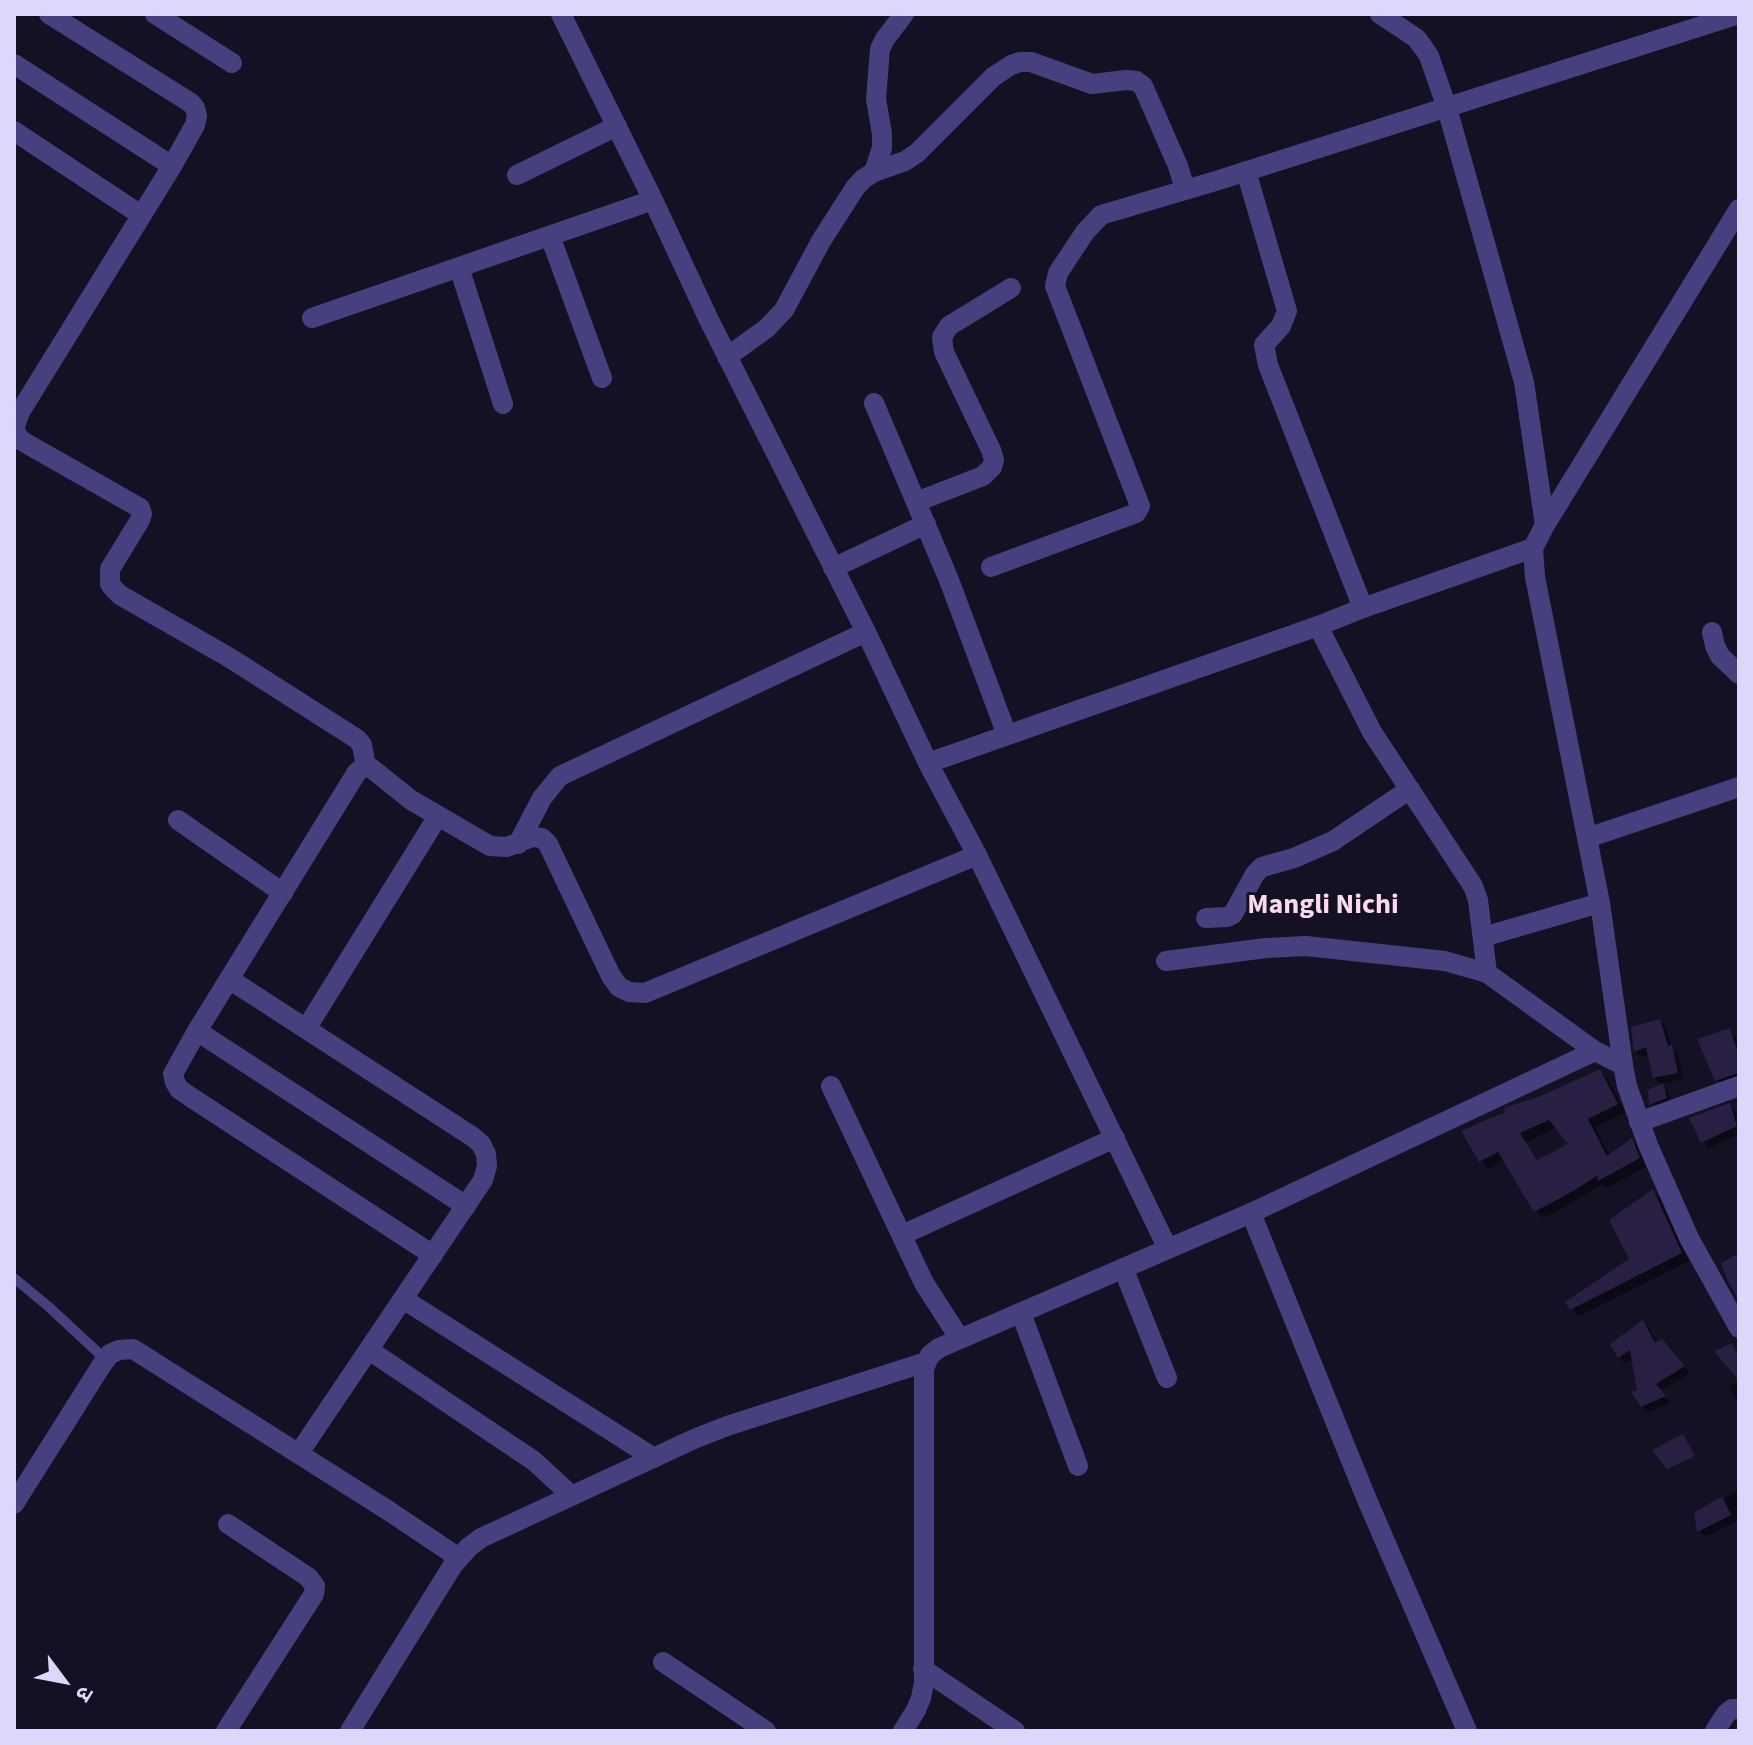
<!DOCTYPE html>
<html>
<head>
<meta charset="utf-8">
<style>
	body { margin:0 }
	#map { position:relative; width:1753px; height:1745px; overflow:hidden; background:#151124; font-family:"Source Sans 3","Noto Sans Devanagari",sans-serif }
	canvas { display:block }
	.frame { position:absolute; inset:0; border:16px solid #ddd8fb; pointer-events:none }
	.north { position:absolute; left:24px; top:1641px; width:80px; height:80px; -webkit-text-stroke:6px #151124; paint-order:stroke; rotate:122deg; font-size:22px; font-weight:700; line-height:32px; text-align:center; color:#ddd8fb }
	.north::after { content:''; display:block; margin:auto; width:28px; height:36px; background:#ddd8fb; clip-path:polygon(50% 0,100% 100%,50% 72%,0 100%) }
</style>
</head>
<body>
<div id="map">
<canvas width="1753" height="1745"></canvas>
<div class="frame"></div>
<div class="north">उ</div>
</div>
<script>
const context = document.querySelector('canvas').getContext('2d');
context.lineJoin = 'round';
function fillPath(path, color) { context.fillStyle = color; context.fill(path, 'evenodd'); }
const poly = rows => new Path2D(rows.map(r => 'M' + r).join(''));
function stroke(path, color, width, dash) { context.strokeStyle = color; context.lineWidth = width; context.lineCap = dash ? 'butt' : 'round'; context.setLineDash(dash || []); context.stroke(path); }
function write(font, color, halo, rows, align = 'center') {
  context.font = font + ' "Source Sans 3",sans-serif'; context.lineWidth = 6; context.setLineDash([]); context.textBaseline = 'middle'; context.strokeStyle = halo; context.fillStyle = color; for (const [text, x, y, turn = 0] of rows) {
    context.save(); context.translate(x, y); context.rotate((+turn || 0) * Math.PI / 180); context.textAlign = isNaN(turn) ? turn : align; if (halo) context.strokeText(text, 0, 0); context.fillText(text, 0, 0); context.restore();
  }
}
fillPath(poly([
	[1660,1021,1666,1027,1671,1047,1678,1053,1683,1079,1661,1084,1655,1077,1650,1054,1642,1057,1636,1052,1633,1028],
	[1729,1031,1739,1040,1739,1085,1727,1089,1717,1080],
	[1600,1071,1608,1079,1625,1112,1595,1127,1610,1156,1631,1140,1639,1148,1646,1167,1607,1188,1603,1184,1544,1218,1536,1210,1505,1159,1489,1169,1481,1161,1464,1132],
	[1558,1127,1571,1144,1539,1162,1526,1142],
	[1662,1086,1668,1092,1672,1104,1657,1110,1651,1104],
	[1729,1105,1735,1112,1739,1123,1739,1134,1709,1148,1703,1142],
	[1653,1192,1661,1199,1689,1261,1579,1316,1571,1309,1632,1260],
	[1643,1322,1649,1328,1657,1344,1668,1348,1690,1373,1660,1391,1670,1403,1648,1412,1642,1406,1634,1358,1625,1363,1619,1357],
	[1739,1382,1739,1405,1728,1386],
	[1739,1490,1739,1518,1735,1520,1736,1522,1705,1536,1699,1531,1696,1514]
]), '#0007');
fillPath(poly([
	[1660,1019,1668,1046,1672,1045,1678,1073,1653,1078,1646,1047,1634,1052,1631,1027],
	[1730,1028,1739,1056,1739,1073,1715,1081,1697,1039],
	[1600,1069,1618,1104,1588,1119,1607,1156,1632,1138,1640,1158,1598,1181,1597,1176,1568,1194,1534,1212,1498,1152,1479,1162,1461,1131,1505,1112,1504,1108,1510,1106,1541,1096],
	[1549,1120,1568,1144,1537,1160,1520,1133],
	[1663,1083,1667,1098,1649,1105,1648,1090],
	[1730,1103,1737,1126,1701,1143,1689,1118],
	[1653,1189,1682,1253,1570,1310,1565,1302,1629,1259,1609,1220],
	[1739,1253,1739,1301,1727,1279,1721,1263],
	[1643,1320,1655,1343,1662,1339,1685,1366,1656,1384,1666,1396,1641,1407,1631,1392,1637,1390,1630,1350,1618,1358,1610,1344],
	[1732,1343,1739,1358,1739,1381,1714,1351],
	[1683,1434,1695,1456,1667,1469,1652,1450],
	[1722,1496,1731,1515,1697,1532,1694,1513]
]), '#281f43');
stroke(poly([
	[14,1278,49,1307,106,1360]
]), '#46417e', 10);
stroke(poly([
	[49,14,191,103,195,108,197,116,195,125,172,166,20,412,15,426,16,434,22,441,140,508,142,514,140,520,110,569,110,584,114,589,120,595,230,658,357,739,362,745,366,767],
	[155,14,232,63],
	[561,14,653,200,709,320,866,632,928,763,977,855,1168,1249],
	[1380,14,1416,38,1423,47,1429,56,1447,108,1524,382,1545,525],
	[14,64,172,166],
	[14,131,141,215],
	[1246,171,1287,311,1281,326,1264,345,1268,365,1363,608],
	[874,172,882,148,882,134,876,99,880,49,885,39,904,14],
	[517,175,617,126],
	[1739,209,1545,525,1533,548,1535,577,1600,903,1623,1065,1627,1086,1648,1145,1689,1238,1739,1328],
	[550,236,602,378],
	[459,267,503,404],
	[312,318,653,200],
	[727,357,767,328,784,310,821,241,855,188,863,179,874,172,905,161,917,153,993,77,1011,65,1020,62,1031,62,1092,84,1126,80,1136,81,1143,86,1178,166,1185,189],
	[874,403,949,580,1007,735],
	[916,502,983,476,992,467,994,460,991,450,944,352,942,337,949,326,1011,288],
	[991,567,1131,515,1136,513,1140,506,1055,286,1058,273,1085,232,1101,215,1219,180,1739,14],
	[833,568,926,524],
	[1318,626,1372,732,1473,886,1478,900,1487,973],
	[1712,632,1715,646,1720,656,1739,674],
	[928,763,1318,626,1363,608,1533,548],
	[178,820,283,893],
	[1587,838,1739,787],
	[518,844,542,798,560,776,866,632],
	[1206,918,1227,917,1233,914,1255,874,1262,867,1294,858,1333,841,1410,789],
	[1483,937,1600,903],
	[1166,961,1266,948,1306,946,1445,961,1487,973,1595,1051],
	[229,979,473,1137,481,1144,486,1154,487,1166,483,1180,299,1453],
	[306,1029,438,816],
	[197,1031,466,1206],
	[831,1086,924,1283,960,1339],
	[1639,1122,1739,1086],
	[1251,1213,1365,1495,1467,1731],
	[902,1235,1115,1138],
	[433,1255,189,1096,179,1089,175,1082,173,1074,197,1031,357,772,362,768,366,767,371,768,411,800,490,846,507,847,532,837,542,838,548,844,611,976,619,987,629,992,645,993,977,855],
	[1123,1268,1167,1378],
	[403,1299,654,1458],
	[1021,1313,1078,1466],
	[369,1350,534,1461,572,1496],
	[14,1504,103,1363,110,1354,119,1350,133,1349,389,1511,459,1558],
	[663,1662,766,1731],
	[923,1669,1015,1731],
	[226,1731,314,1594,315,1586,308,1577,228,1524],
	[350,1731,453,1565,469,1547,481,1538,694,1439,727,1426,926,1362],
	[903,1731,916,1710,921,1698,924,1683,924,1368,930,1355,939,1348,1251,1213,1595,1051,1623,1065],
	[1715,1731,1726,1714,1732,1709,1739,1709]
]), '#46417e', 20);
write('bold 28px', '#fbdaee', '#151124', [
	["Mangli Nichi",1323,907]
]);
</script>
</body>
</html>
